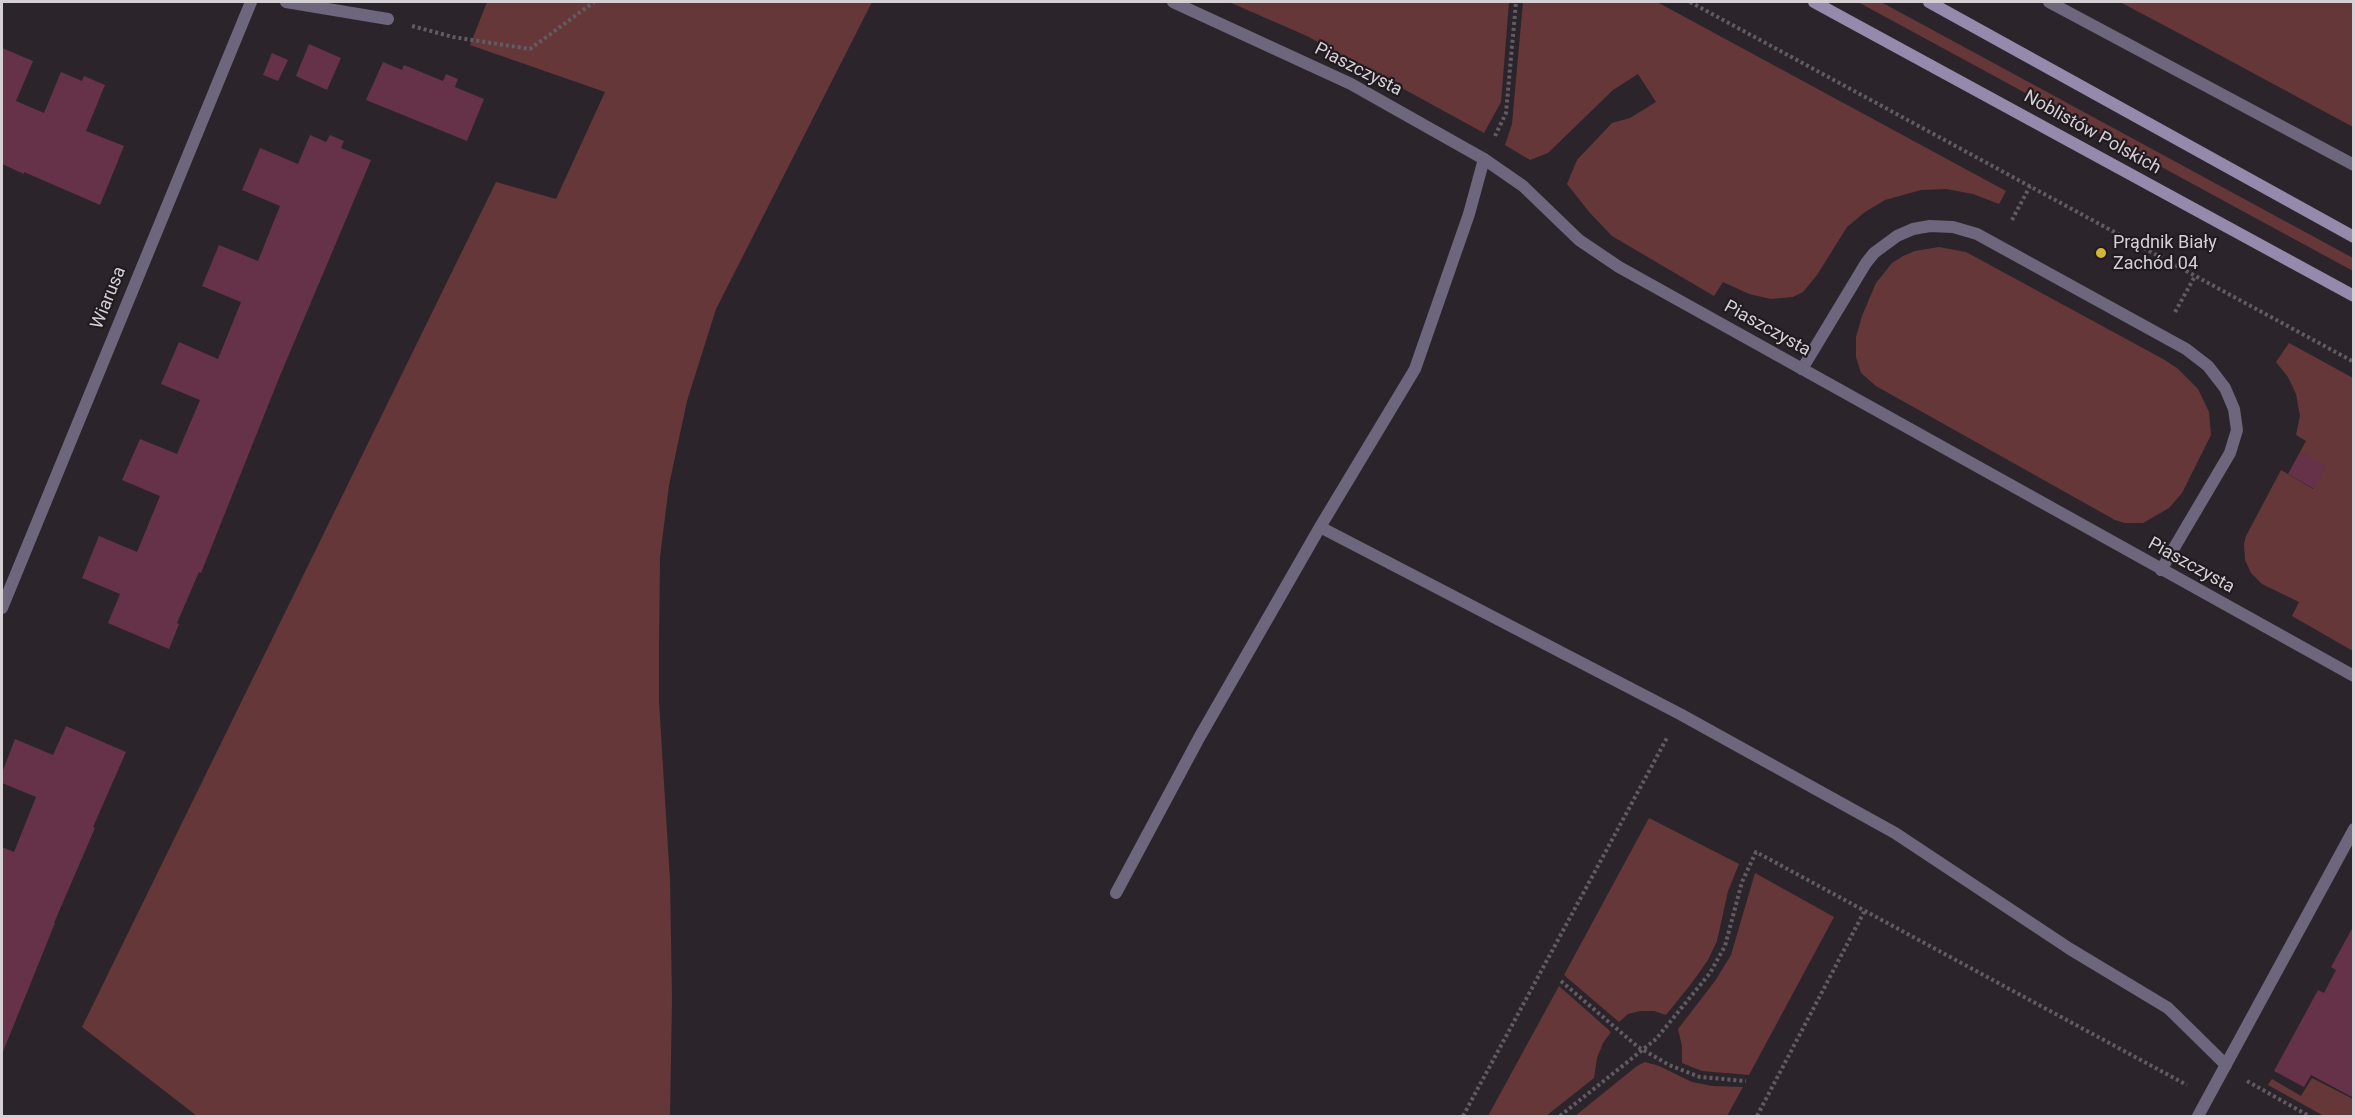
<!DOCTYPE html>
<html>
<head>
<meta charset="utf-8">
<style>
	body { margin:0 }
	#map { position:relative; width:2355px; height:1118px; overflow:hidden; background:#2b252b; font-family:Roboto,sans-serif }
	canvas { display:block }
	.frame { position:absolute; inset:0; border:3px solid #d4d0d4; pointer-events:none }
</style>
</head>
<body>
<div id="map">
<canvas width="2355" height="1118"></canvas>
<div class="frame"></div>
</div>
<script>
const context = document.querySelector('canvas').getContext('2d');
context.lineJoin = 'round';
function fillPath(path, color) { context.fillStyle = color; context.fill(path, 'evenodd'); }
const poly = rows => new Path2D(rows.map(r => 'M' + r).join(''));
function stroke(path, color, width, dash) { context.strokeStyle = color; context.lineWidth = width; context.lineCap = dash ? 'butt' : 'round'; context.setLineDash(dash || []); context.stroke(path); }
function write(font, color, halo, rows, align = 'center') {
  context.font = font + ' Roboto,sans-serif'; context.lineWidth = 4.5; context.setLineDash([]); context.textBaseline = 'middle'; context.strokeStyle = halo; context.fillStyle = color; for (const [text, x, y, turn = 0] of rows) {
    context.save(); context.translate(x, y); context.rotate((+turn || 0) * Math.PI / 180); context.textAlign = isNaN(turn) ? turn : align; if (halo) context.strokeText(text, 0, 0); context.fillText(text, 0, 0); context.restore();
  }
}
fillPath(poly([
	[487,2,872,2,716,309,687,401,669,485,660,557,659,645,659,702,670,881,672,998,670,1116,197,1116,82,1027,496,182,556,199,605,92,470,45],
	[1229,2,1509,2,1501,102,1484,133,1307,36],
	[1523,2,1657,2,2006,191,1999,204,1973,194,1946,189,1921,190,1885,200,1865,212,1847,227,1817,275,1803,292,1793,297,1771,299,1749,294,1723,282,1714,296,1612,236,1590,213,1567,184,1577,160,1612,123,1630,118,1656,102,1638,74,1613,90,1548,153,1530,160,1505,145,1512,124],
	[1858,2,1881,2,2353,258,2353,271],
	[2120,2,2353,2,2353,127,2203,46],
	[1939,247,1966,252,2163,359,2177,368,2198,389,2209,412,2211,435,2182,493,2169,508,2143,523,2125,523,2115,520,1876,386,1861,373,1856,357,1856,337,1862,316,1876,283,1892,263,1903,256,1915,251],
	[2289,343,2353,378,2353,651,2292,616,2299,602,2262,584,2251,573,2245,560,2244,544,2246,536,2281,470,2313,489,2325,467,2300,452,2306,441,2296,435,2300,416,2296,394,2288,377,2276,362],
	[1649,818,1739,864,1728,891,1717,941,1708,960,1691,984,1666,1015,1654,1011,1640,1011,1628,1014,1619,1022,1564,975],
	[1755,873,1834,917,1749,1075,1702,1071,1682,1063,1682,1046,1678,1029,1715,981,1731,955],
	[1559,986,1611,1032,1603,1043,1597,1058,1594,1078,1546,1116,1488,1116],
	[1645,1062,1659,1066,1692,1082,1712,1086,1743,1087,1727,1116,1575,1116,1637,1066],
	[2312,1078,2353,1099,2353,1116,2324,1116,2268,1085,2272,1079,2301,1096]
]), '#663739');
fillPath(poly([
	[309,44,341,58,327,90,296,76],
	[2,48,33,61,16,101,44,113,61,72,82,81,84,76,105,85,86,131,124,146,100,205,24,172,24,174,2,164],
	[272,53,288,60,278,81,263,75],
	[383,62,402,70,404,65,443,81,446,74,458,79,455,87,484,99,467,141,366,100],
	[310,135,326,142,330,135,344,141,341,148,371,160,279,378,201,573,199,572,177,623,179,624,169,649,108,623,120,594,82,578,99,536,137,552,160,496,122,480,140,439,177,454,200,400,161,384,179,342,218,359,241,302,202,286,219,245,258,261,280,206,242,190,260,148,298,164],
	[2300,452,2326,466,2314,489,2288,474],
	[66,726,126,752,93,827,95,828,54,923,55,923,2,1054,2,847,14,852,36,797,2,783,2,773,15,739,53,755],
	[2354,925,2354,1095,2352,1097,2311,1075,2304,1087,2274,1071,2318,990,2324,993,2336,970,2331,967]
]), '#653249');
stroke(poly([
	[1690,2,2354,362],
	[412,26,453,37,530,49,594,2],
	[1495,136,1506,113,1516,2],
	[2012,220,2030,186],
	[2175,312,2195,276],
	[1561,981,1638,1047,1669,1065,1700,1077,1746,1081],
	[2247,1081,2309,1116],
	[1463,1116,1668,736],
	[1560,1116,1656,1039,1710,973,1725,946,1742,882,1756,852,2187,1085],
	[1757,1116,1864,912]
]), '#625c62', 4, [3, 3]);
stroke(poly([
	[2049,2,2354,165],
	[1802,369,1866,263,1874,253,1897,236,1913,229,1930,226,1953,227,1977,234,2186,349,2208,366,2225,388,2234,409,2237,430,2230,453,2161,570],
	[1320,527,1680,714,1895,833,2070,949,2168,1008,2226,1065],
	[1116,893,1199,738,1320,527,1415,369,1469,214,1484,159]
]), '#6d667c', 12);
stroke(poly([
	[286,2,388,19],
	[1173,2,1351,84,1484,159,1523,186,1579,240,1619,267,2354,676],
	[2,608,251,2],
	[2198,1116,2354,829]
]), '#6d667c', 12);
stroke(poly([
	[1814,2,2354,296],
	[1929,2,2354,237]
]), '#9589ac', 12);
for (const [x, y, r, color] of [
	[2101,253,6,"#d2b635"]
]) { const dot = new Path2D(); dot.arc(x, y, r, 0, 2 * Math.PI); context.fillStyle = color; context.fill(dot); stroke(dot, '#211b21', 2); }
write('18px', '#d4d0d4', '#211b21', [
	["Piaszczysta",1358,70,27],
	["Noblistów Polskich",2092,133,29],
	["Wiarusa",109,298,-68],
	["Piaszczysta",1767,329,29],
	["Piaszczysta",2191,566,29]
]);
write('18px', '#d4d0d4', '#211b21', [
	["Prądnik Biały",2113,243],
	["Zachód 04",2113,264]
], 'left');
</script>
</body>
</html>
